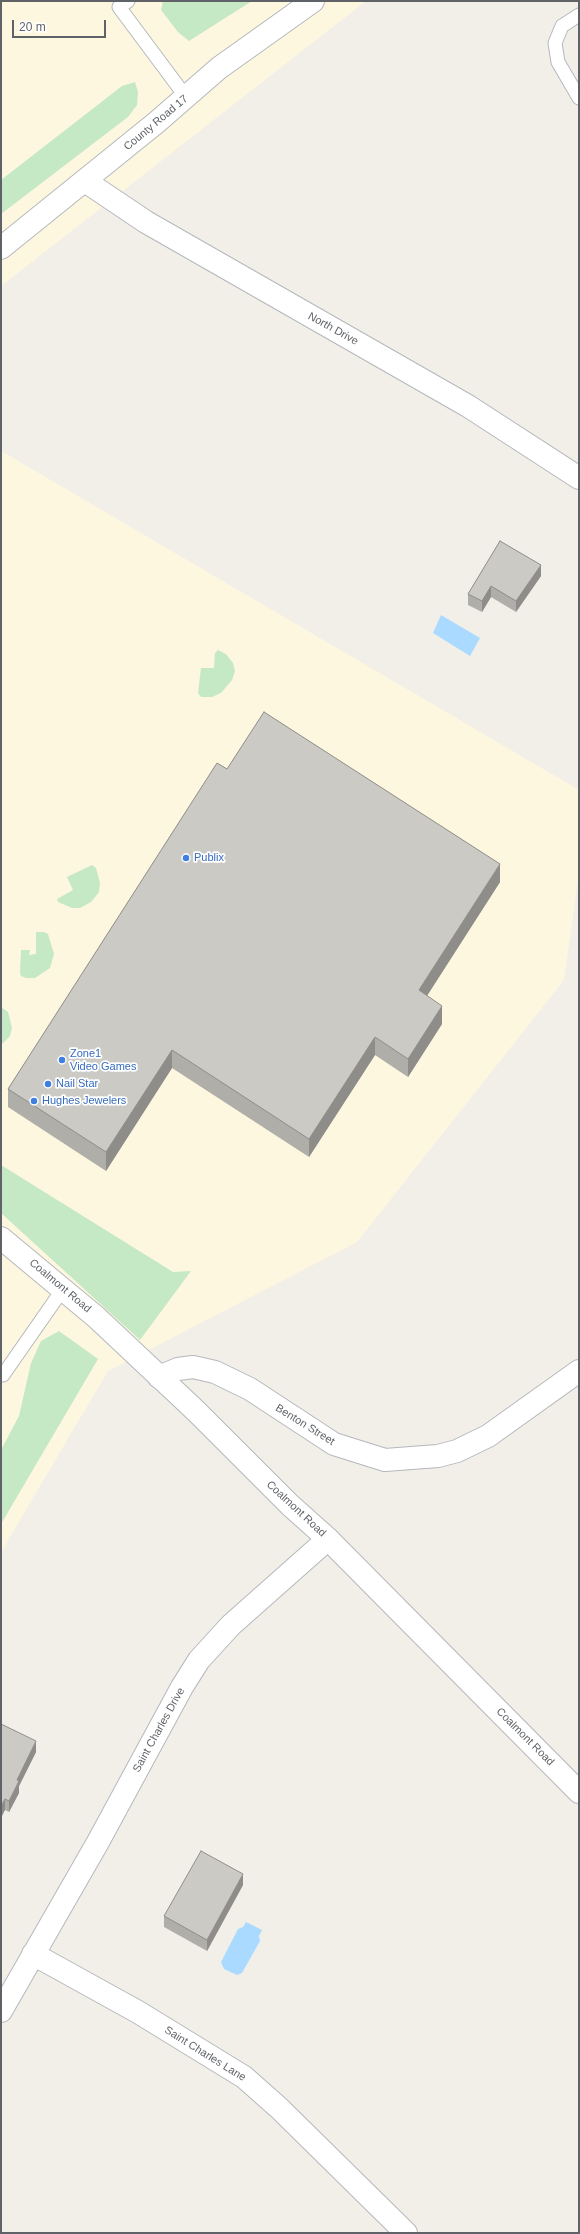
<!DOCTYPE html>
<html>
<head>
<meta charset="utf-8">
<style>
	body { margin:0 }
	#map { position:relative; width:580px; height:2234px; overflow:hidden; background:#f1efe8; font-family:Helvetica,sans-serif }
	canvas { display:block }
	.frame { position:absolute; inset:0; border:2px solid #5f6368; pointer-events:none }
	.scale { position:absolute; left:12px; top:20px; width:94px; height:18px; box-sizing:border-box; border:2px solid #5f6368; border-top:0; padding-left:5px; font-size:12px; line-height:14px; white-space:nowrap; color:#5f6368; -webkit-text-stroke:3px #fff; paint-order:stroke }
</style>
</head>
<body>
<div id="map">
<canvas width="580" height="2234"></canvas>
<div class="frame"></div>
<div class="scale">20 m</div>
</div>
<script>
const context = document.querySelector('canvas').getContext('2d');
context.lineJoin = 'round';
function fillPath(path, color) { context.fillStyle = color; context.fill(path, 'evenodd'); }
const poly = rows => new Path2D(rows.map(r => 'M' + r).join(''));
function stroke(path, color, width, dash) { context.strokeStyle = color; context.lineWidth = width; context.lineCap = dash ? 'butt' : 'round'; context.setLineDash(dash || []); context.stroke(path); }
function write(font, color, halo, rows, align = 'center') {
  context.font = font + ' Helvetica,sans-serif'; context.lineWidth = 3.5; context.setLineDash([]); context.textBaseline = 'middle'; context.strokeStyle = halo; context.fillStyle = color; for (const [text, x, y, turn = 0] of rows) {
    context.save(); context.translate(x, y); context.rotate((+turn || 0) * Math.PI / 180); context.textAlign = isNaN(turn) ? turn : align; if (halo) context.strokeText(text, 0, 0); context.fillText(text, 0, 0); context.restore();
  }
}
fillPath(poly([
	[1,1,366,1,1,286],
	[1,451,579,790,579,873,564,980,357,1242,108,1371,1,1552]
]), '#fef7e0');
fillPath(poly([
	[163,1,252,1,189,41,178,32,161,10],
	[135,82,138,92,137,105,128,117,1,214,1,180,122,86],
	[218,650,226,654,233,663,235,671,232,680,221,693,212,697,201,697,198,693,201,668,214,668,215,653],
	[92,865,96,868,100,883,99,892,91,902,80,908,72,908,58,902,57,899,73,890,67,877],
	[36,932,44,932,48,934,54,954,50,968,35,978,26,978,21,976,20,973,21,950,30,950,29,955,36,954],
	[1,1007,8,1012,12,1028,10,1036,1,1045],
	[1,1165,173,1272,191,1271,140,1340,1,1213],
	[59,1331,98,1359,1,1524,1,1450,19,1416,31,1363,41,1341]
]), '#c5e8c5');
fillPath(poly([
	[441,615,480,638,470,656,433,633],
	[246,1922,262,1930,259,1936,260,1941,242,1973,237,1975,224,1969,221,1962,238,1929,243,1927]
]), '#aadaff');
const service = poly([
	[128,1,119,7,186,97],
	[579,15,562,26,555,43,558,62,579,98],
	[1,1374,3,1375,63,1289]
]);
const minor = poly([
	[85,181,146,222,468,406,579,478],
	[159,1377,178,1369,193,1367,215,1372,250,1389,334,1444,385,1460,438,1456,457,1451,488,1436,579,1371],
	[33,1954,138,2012,244,2077,279,2108,406,2233],
	[1,2011,98,1842,182,1687,199,1660,231,1625,328,1539]
]);
const tertiary = poly([
	[1,248,157,122,219,68,313,1],
	[1,1238,96,1317,196,1411,290,1505,328,1539,579,1792]
]);
stroke(service, '#b5b8bc', 15);
stroke(minor, '#b5b8bc', 24);
stroke(tertiary, '#b5b8bc', 24);
stroke(service, '#fff', 13);
stroke(minor, '#fff', 22);
stroke(tertiary, '#fff', 22);
fillPath(poly([
	[500,541,541,576,516,612,491,597,482,612,468,605,468,594],
	[227,769,500,882,427,996,442,1024,408,1077,375,1055,309,1157,172,1068,106,1171,8,1107,8,1089],
	[1,1724,36,1752,19,1786,19,1793,9,1812,5,1810],
	[243,1885,207,1951,164,1927,164,1916]
]), '#afaea9');
fillPath(poly([
	[541,565,541,576,516,612,516,601],
	[491,586,491,597,482,612,482,601],
	[500,864,500,882,419,1008,419,990],
	[442,1006,442,1024,408,1077,408,1059],
	[375,1037,375,1055,309,1157,309,1139],
	[172,1050,172,1068,106,1171,106,1152],
	[36,1741,36,1752,19,1786,19,1793,9,1812,9,1801,17,1780],
	[5,1799,5,1810,1,1818,1,1806],
	[243,1874,243,1885,207,1951,207,1940]
]), '#8f8d8a');
const building = poly([
	[500,541,541,565,516,601,491,586,482,601,468,594,500,541],
	[264,712,500,864,419,990,442,1006,408,1059,375,1037,309,1139,172,1050,106,1152,8,1089,217,763,227,769,264,712],
	[1,1724,36,1741,17,1780,19,1781,9,1801,5,1799,1,1806,1,1724],
	[201,1851,243,1874,207,1940,164,1916,201,1851]
]);
fillPath(building, '#cccac5');
stroke(building, '#8f8d8a', 1);
for (const [x, y, r, color] of [
	[186,858,4,"#3f7fe0"],
	[62,1060,4,"#3f7fe0"],
	[48,1084,4,"#3f7fe0"],
	[34,1101,4,"#3f7fe0"]
]) { const dot = new Path2D(); dot.arc(x, y, r, 0, 2 * Math.PI); context.fillStyle = color; context.fill(dot); stroke(dot, '#fff', 1.5); }
write('11px', '#5f6368', '#fff', [
	["County Road 17",156,123,-40],
	["North Drive",333,329,29],
	["Coalmont Road",60,1286,40],
	["Benton Street",305,1425,32],
	["Coalmont Road",296,1509,43],
	["Saint Charles Drive",159,1730,-61],
	["Coalmont Road",525,1737,45],
	["Saint Charles Lane",205,2054,32]
]);
write('11px', '#366cbe', '#fff', [
	["Publix",194,858],
	["Zone1",70,1054],
	["Video Games",70,1067],
	["Nail Star",56,1084],
	["Hughes Jewelers",42,1101]
], 'left');
</script>
</body>
</html>
